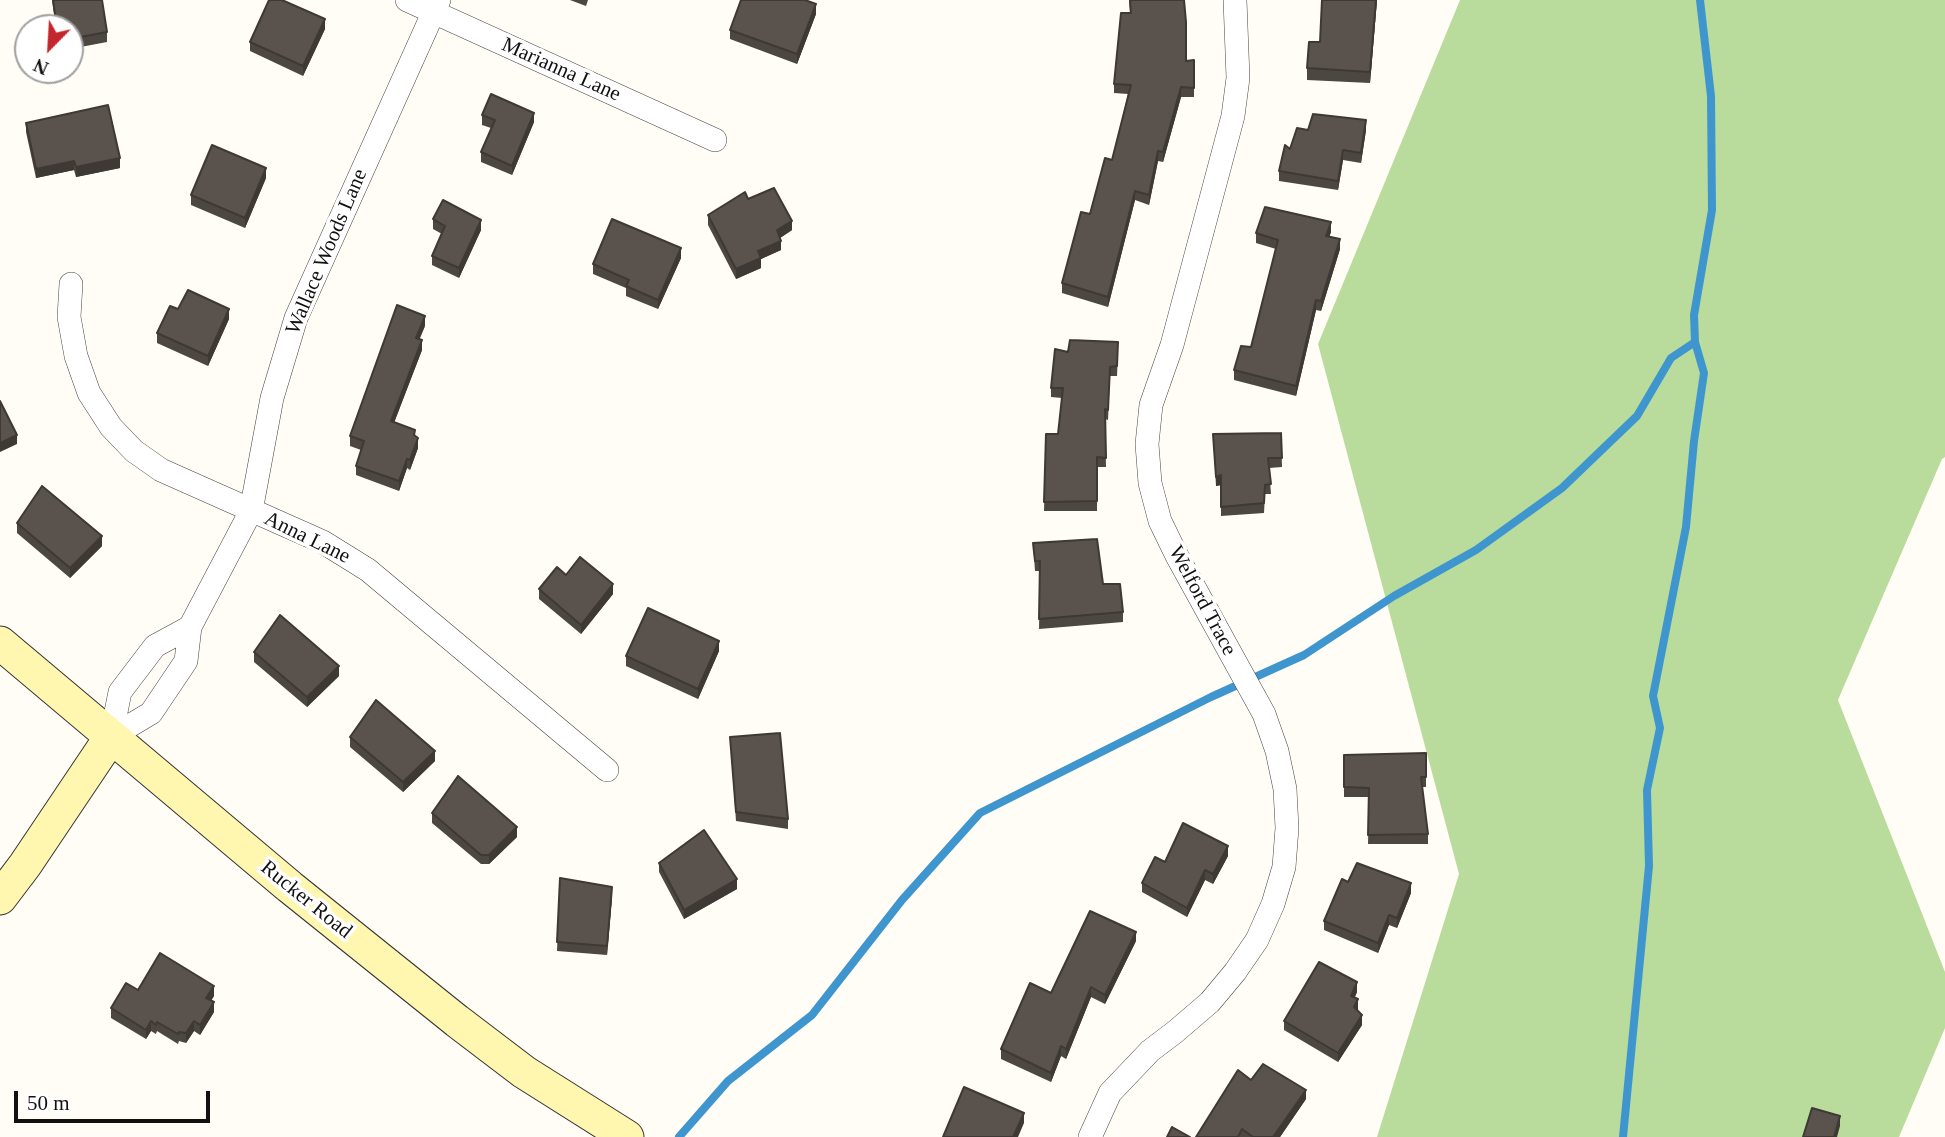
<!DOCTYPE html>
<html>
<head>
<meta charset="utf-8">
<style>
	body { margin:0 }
	#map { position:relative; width:1945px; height:1137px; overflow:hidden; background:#fffdf5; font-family:"Times New Roman",serif }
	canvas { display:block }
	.north { position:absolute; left:14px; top:14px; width:70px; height:70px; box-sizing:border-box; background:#fff; border:2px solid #a0a0a0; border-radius:50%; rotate:204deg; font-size:19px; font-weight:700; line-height:28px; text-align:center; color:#111 }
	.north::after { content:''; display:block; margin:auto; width:24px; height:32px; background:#c4262e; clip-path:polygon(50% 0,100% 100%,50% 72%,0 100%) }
	.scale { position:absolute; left:14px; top:1091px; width:196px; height:32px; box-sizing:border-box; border:4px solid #111; border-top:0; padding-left:9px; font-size:21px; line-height:24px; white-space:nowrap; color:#111; -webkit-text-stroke:5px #fff; paint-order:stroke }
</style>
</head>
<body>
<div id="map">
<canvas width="1945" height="1137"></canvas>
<div class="north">N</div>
<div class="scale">50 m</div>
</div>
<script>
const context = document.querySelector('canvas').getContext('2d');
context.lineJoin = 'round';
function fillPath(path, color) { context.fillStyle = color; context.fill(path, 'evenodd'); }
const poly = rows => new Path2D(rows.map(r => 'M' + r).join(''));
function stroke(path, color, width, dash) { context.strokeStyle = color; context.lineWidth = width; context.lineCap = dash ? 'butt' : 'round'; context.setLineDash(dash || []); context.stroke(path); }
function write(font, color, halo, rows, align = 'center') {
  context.font = font + ' "Times New Roman",serif'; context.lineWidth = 7; context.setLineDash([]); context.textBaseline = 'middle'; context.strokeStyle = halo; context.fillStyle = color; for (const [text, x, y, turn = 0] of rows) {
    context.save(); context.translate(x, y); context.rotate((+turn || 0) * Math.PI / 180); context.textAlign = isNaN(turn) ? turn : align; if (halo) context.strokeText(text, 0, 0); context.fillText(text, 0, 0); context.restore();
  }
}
fillPath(poly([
	[1460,0,1945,0,1945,457,1942,459,1838,700,1945,972,1945,1028,1899,1137,1377,1137,1459,874,1318,344]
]), '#b9dc9c');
stroke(poly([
	[679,1137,728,1081,812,1015,902,900,980,813,1211,697,1304,655,1394,596,1476,550,1562,488,1637,416,1671,358,1695,342],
	[1623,1137,1649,866,1647,790,1660,728,1653,696,1686,527,1694,441,1704,373,1695,342,1694,315,1712,210,1711,96,1700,0]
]), '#3f96cf', 8);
const street = poly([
	[407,0,715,140],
	[71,284,69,317,76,356,89,393,111,427,134,451,161,470,323,542,368,570,607,770],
	[111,737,151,713,186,661,190,627,251,511,272,398,296,318,439,0],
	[111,737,120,692,155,646,190,627],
	[1090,1137,1110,1093,1150,1051,1175,1032,1210,1002,1235,972,1257,940,1273,904,1284,867,1287,828,1285,789,1277,751,1264,714,1177,556,1160,521,1150,483,1147,444,1151,405,1172,345,1233,116,1238,78,1235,0]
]);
const secondary = poly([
	[0,643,290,887,457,1021,524,1072,627,1137],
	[0,898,25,865,111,737]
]);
stroke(street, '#444', 24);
stroke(secondary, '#333', 35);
stroke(street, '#fff', 23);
stroke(secondary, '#fff6b0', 33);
fillPath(poly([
	[52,0,102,0,107,32,107,42,70,49,70,28,56,28],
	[570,0,588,0,586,6],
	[1129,0,1184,0,1186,61,1194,60,1194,97,1181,97,1163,162,1158,161,1149,205,1135,200,1108,307,1062,293,1062,283,1112,160,1128,94,1114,93,1114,84,1130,13],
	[1322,0,1377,0,1370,83,1307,80,1307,68,1320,42],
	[816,14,797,64,730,39,730,30],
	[325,29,303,76,250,51,250,42],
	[482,115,534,122,512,175,481,162,481,152,491,128,482,125],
	[26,123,120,168,76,177,74,170,36,178,26,132],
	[1308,130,1366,130,1361,163,1343,160,1338,190,1279,181,1279,171,1290,149],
	[266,178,245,228,191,205,191,195],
	[748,199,792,230,780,238,781,250,761,259,761,268,736,279,708,225,708,215],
	[433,219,481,230,459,278,432,265,432,256,442,234,433,229],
	[1331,232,1329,237,1340,249,1321,311,1316,310,1296,396,1234,380,1234,370,1251,347,1276,249,1256,243,1256,233],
	[681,258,658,309,626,296,626,288,593,274,593,264],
	[178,309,229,319,208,366,157,343,157,333],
	[425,326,419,339,422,350,394,422,415,436,418,448,410,470,407,468,399,491,356,475,356,466,361,450,350,446,350,436],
	[1118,352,1117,376,1110,376,1108,420,1105,419,1106,467,1097,467,1097,511,1044,511,1046,434,1058,434,1062,398,1051,397,1051,388],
	[1281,433,1282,467,1269,468,1271,494,1265,494,1264,513,1221,516,1221,485,1216,486,1213,434],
	[17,523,102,546,70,578,17,533],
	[1033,543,1103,584,1123,612,1123,622,1039,629,1040,571,1035,571],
	[566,575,613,594,581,634,539,599,539,589],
	[719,651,698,699,626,666,626,656],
	[254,652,339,676,307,707,254,662],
	[350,737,435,761,403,792,350,747],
	[730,737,788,819,788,829,736,821],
	[1344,755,1426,777,1426,787,1422,787,1428,834,1428,844,1368,844,1369,797,1344,797],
	[432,813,517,837,489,864,481,864,432,823],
	[1228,856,1213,884,1205,880,1187,917,1142,892,1142,883,1165,862],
	[659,863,737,889,684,919,659,872],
	[560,878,612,897,607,955,557,951],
	[1348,882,1411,893,1397,928,1389,925,1378,953,1324,930,1324,921],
	[1136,941,1105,1004,1091,997,1066,1059,1061,1056,1051,1082,1001,1059,1001,1049,1051,993],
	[1357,992,1355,997,1358,1009,1357,1010,1362,1025,1338,1062,1284,1030,1284,1021],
	[214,996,211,1001,214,1012,200,1035,194,1031,186,1043,179,1041,178,1044,157,1031,156,1034,151,1031,146,1039,111,1018,111,1008],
	[1251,1080,1306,1099,1280,1137,1196,1137]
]), '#4d4742');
fillPath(poly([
	[1376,0,1377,0,1370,83,1370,72],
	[816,4,816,14,797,64,797,54],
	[325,19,325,29,303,76,303,66],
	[1181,87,1181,97,1163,162,1163,152],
	[534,113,534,122,512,175,512,166],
	[1366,120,1366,130,1361,163,1361,153],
	[1343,150,1343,160,1338,190,1338,181],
	[1158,151,1158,161,1149,205,1149,195],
	[120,158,120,168,76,177,76,167],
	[74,161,74,170,36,178,36,169],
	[266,168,266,178,245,228,245,218],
	[1135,191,1135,200,1108,307,1108,297],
	[481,220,481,230,459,278,459,268],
	[792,221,792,230,777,240,777,230],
	[1331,222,1331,232,1326,246,1326,236],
	[1340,239,1340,249,1321,311,1321,301],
	[781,241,781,250,761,259,761,268,736,279,736,269,758,251],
	[681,248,681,258,658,309,658,300],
	[1316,300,1316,310,1296,396,1296,386],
	[229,309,229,319,208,366,208,356],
	[425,316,425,326,416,348,416,338],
	[422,340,422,350,391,431,391,421],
	[17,435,17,444,0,452,0,443],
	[418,438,418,448,410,470,410,460],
	[407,459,407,468,399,491,399,481],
	[1221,475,1221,485,1216,486,1216,477],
	[102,536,102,546,70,578,70,568],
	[613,584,613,594,581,634,581,625],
	[719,641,719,651,698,699,698,689],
	[339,666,339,676,307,707,307,697],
	[435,751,435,761,403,792,403,782],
	[517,827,517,837,489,864,489,855],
	[1228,846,1228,856,1213,884,1213,874],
	[1205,870,1205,880,1187,917,1187,908],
	[737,879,737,889,684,919,684,910],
	[1411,883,1411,893,1397,928,1397,918],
	[612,887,612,897,607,955,607,946],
	[1389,915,1389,925,1378,953,1378,943],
	[1136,932,1136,941,1105,1004,1105,995],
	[1357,982,1357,992,1351,1005,1351,996],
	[214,986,214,996,206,1008,206,998],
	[1091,987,1091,997,1066,1059,1066,1049],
	[1358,999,1358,1009,1354,1016,1354,1007],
	[214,1002,214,1012,200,1035,200,1025],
	[1362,1015,1362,1025,1338,1062,1338,1053],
	[151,1021,151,1031,146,1039,146,1030],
	[194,1021,194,1031,186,1043,186,1033],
	[1061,1046,1061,1056,1051,1082,1051,1073],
	[1306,1090,1306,1099,1280,1137,1273,1137],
	[1024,1113,1024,1123,1018,1137,1013,1137],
	[1840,1116,1840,1126,1837,1137,1834,1137]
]), '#3f3936');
const building = poly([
	[53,0,102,0,107,32,70,39,70,28,57,28,53,0],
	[269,0,282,0,325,19,303,66,250,42,269,0],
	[741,0,805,0,816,4,797,54,730,30,741,0],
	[1130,0,1184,0,1186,22,1186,61,1194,60,1194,88,1181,87,1163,152,1158,151,1149,195,1135,191,1108,297,1062,283,1081,212,1090,214,1105,158,1112,160,1131,85,1114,84,1121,13,1131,13,1130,0],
	[1322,0,1376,0,1370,72,1307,68,1309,42,1320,42,1322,0],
	[491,94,534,113,512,166,481,152,495,120,482,115,491,94],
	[108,105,120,158,76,167,74,161,36,169,26,123,108,105],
	[1313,114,1366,120,1361,153,1343,150,1338,181,1279,171,1285,145,1290,149,1297,128,1308,130,1313,114],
	[212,145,266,168,245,218,191,195,212,145],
	[774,188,792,221,777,230,781,241,758,251,761,258,736,269,708,215,745,192,748,199,774,188],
	[443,200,481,220,459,268,432,256,445,226,433,219,443,200],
	[1265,207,1331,222,1326,236,1340,239,1321,301,1316,300,1296,386,1234,370,1241,346,1251,347,1278,240,1256,233,1265,207],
	[612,219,681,248,658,300,626,286,629,280,593,264,612,219],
	[188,290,229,309,208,356,157,333,170,306,178,309,188,290],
	[397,305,425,316,416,338,422,340,391,421,415,430,414,435,418,438,410,460,407,459,399,481,356,466,364,441,350,436,397,305],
	[1070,340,1118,342,1117,366,1110,367,1108,410,1105,409,1106,458,1097,457,1097,501,1044,502,1046,434,1058,434,1063,388,1051,388,1055,349,1068,352,1070,340],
	[0,401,17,435,0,443,0,401],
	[1281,433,1282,458,1268,458,1271,484,1265,485,1264,503,1221,507,1221,475,1216,477,1213,434,1281,433],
	[42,486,102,536,70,568,17,523,42,486],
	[1097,539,1103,584,1120,584,1123,612,1039,619,1040,561,1035,561,1033,543,1097,539],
	[580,557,613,584,581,625,539,589,557,567,566,575,580,557],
	[648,608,719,641,698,689,626,656,648,608],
	[280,615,339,666,307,697,254,652,280,615],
	[376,700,435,751,403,782,350,737,376,700],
	[780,733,788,819,736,812,730,737,780,733],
	[1426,753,1426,777,1421,777,1428,834,1368,835,1369,788,1344,787,1344,755,1426,753],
	[458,776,517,827,489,855,481,855,432,813,458,776],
	[1183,823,1228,846,1213,874,1205,870,1187,908,1142,883,1155,857,1165,862,1183,823],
	[704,830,737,879,684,910,659,863,704,830],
	[1357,863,1411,883,1397,918,1389,915,1378,943,1324,921,1342,879,1348,882,1357,863],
	[560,878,612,887,607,946,557,942,560,878],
	[1090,911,1136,932,1105,995,1091,987,1066,1049,1061,1046,1051,1073,1001,1049,1030,983,1051,993,1090,911],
	[160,953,214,986,206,998,214,1002,200,1025,194,1021,186,1033,179,1032,178,1034,157,1022,156,1025,151,1021,146,1030,111,1008,126,983,138,990,160,953],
	[1319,962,1357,982,1351,996,1358,999,1354,1007,1362,1015,1338,1053,1284,1021,1319,962],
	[1263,1064,1306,1090,1273,1137,1253,1137,1242,1129,1238,1137,1196,1137,1238,1070,1251,1080,1263,1064],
	[964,1087,1024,1113,1013,1137,943,1137,964,1087],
	[1812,1108,1840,1116,1834,1137,1803,1137,1812,1108],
	[1172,1127,1190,1137,1167,1137,1172,1127]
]);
fillPath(building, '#5a524d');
stroke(building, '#3f3936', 2);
write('21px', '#111', '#fff', [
	["Marianna Lane",561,70,24],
	["Wallace Woods Lane",327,252,-67],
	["Anna Lane",307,538,26],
	["Welford Trace",1202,601,62],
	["Rucker Road",306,900,39]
]);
</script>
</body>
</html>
